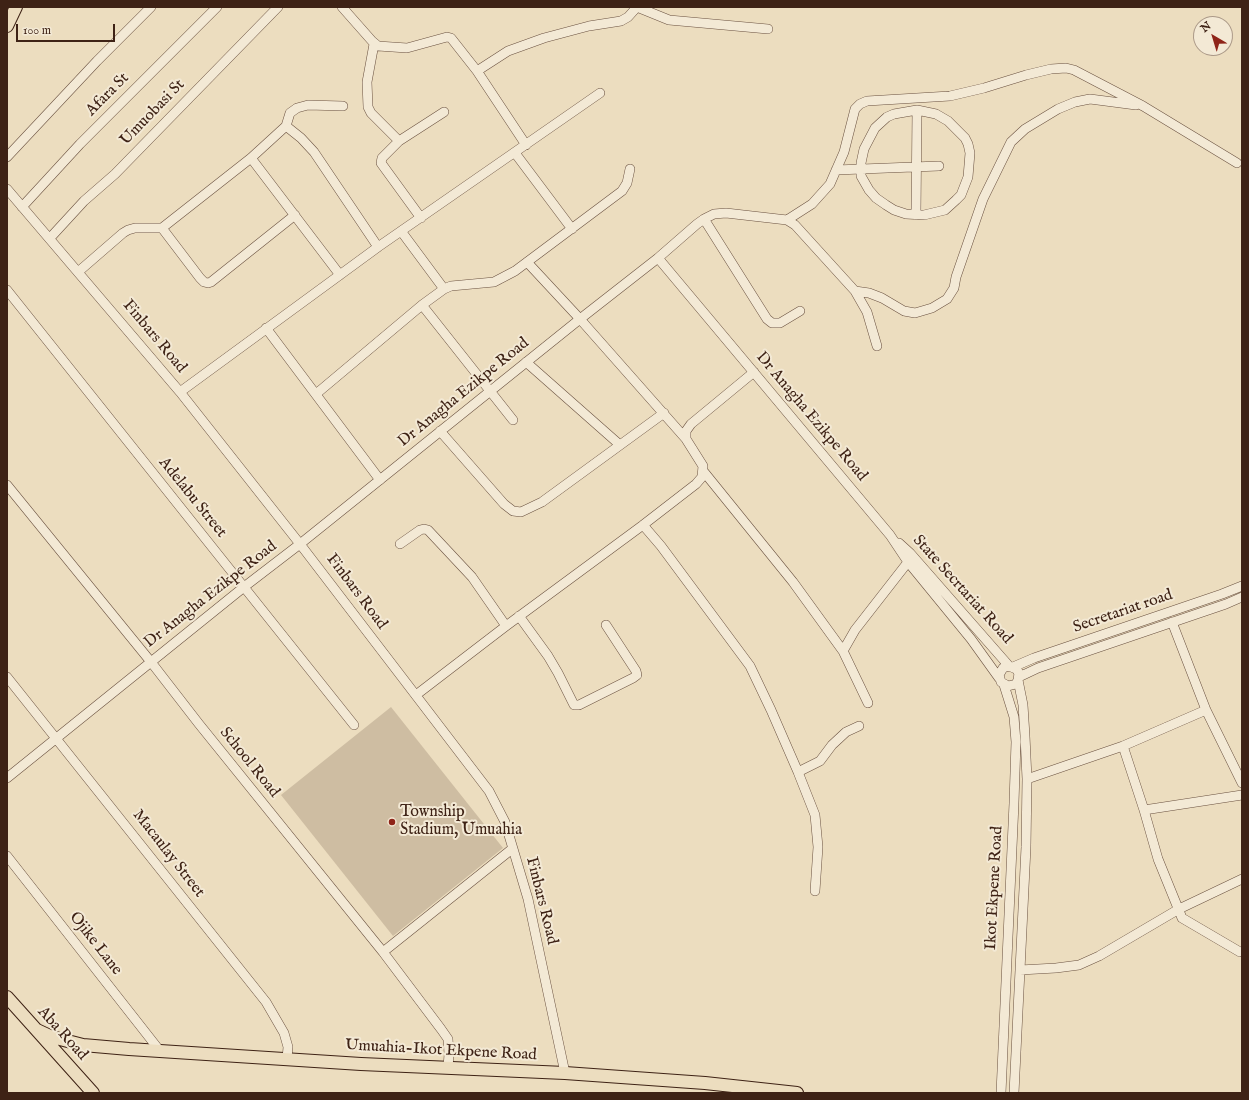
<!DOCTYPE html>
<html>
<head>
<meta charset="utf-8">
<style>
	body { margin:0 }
	#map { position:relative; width:1249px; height:1100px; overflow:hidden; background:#ecddbf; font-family:"IM FELL English",serif }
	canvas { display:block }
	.frame { position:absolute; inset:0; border:8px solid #3e2215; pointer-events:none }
	.north { position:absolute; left:1193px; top:16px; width:40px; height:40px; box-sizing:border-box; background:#f3e9d5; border:1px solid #ab9988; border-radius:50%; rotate:322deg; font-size:11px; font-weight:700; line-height:16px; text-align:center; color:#3e2215 }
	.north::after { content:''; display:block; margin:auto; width:14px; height:18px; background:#8f2418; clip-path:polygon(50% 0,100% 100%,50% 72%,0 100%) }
	.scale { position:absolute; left:16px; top:24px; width:99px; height:18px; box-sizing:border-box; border:2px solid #3e2215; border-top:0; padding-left:5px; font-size:12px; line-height:14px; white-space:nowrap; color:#3e2215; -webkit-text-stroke:3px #f3e9d5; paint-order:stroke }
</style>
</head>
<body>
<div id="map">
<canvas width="1249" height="1100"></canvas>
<div class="frame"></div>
<div class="north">N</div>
<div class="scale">100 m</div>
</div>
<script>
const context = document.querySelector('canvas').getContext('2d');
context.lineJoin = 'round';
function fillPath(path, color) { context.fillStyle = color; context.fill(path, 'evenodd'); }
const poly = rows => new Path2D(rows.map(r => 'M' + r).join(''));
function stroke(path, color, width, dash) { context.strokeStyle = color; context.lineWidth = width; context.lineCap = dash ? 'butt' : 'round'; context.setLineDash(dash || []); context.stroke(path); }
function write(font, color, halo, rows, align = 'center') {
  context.font = font + ' "IM FELL English",serif'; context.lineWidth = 4; context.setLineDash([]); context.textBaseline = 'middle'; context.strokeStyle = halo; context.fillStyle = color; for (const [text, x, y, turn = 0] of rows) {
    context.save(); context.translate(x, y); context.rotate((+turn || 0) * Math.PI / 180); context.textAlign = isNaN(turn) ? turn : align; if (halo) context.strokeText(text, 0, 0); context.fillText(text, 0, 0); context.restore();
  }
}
fillPath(poly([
	[391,707,503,848,393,936,281,795]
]), '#cebda2');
const minor = poly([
	[342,7,372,41,378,46,407,48,447,37,451,38,477,71,526,145],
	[637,7,669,20,768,29],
	[374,44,367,82,368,107,371,113,399,141],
	[477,71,508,51,544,38,589,26,621,21,628,17,637,7],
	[917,110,936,114,948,121,965,138,968,144,970,153,968,177,961,195,956,200,945,210,924,215,906,214,894,210,886,205,876,198,869,190,861,176,861,163,864,149,875,128,887,117,894,114,917,110],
	[286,126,290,113,297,108,308,105,343,106],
	[515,153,572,229],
	[7,157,97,61,151,7],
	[251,158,340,275],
	[836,170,939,166],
	[7,189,180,392,300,544,489,791,505,822,528,899,565,1073],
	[22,207,80,144,217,7],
	[916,215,917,110],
	[421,218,381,163,382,158,399,141,444,112],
	[704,219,767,319,772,323,780,323,800,311],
	[787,220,812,204,830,184,844,152,855,109,860,104,867,101,950,96,984,88,1026,75,1051,69,1066,68,1074,70,1143,106,1237,163],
	[162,228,200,278,204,282,208,283,211,282,295,215],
	[401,231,444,289],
	[50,238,84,201,115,174,278,7],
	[658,258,697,224,704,219,714,214,726,213,787,220,795,225,855,291,867,312,877,346],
	[527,262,580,319,686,439],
	[78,272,123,233,128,230,135,228,162,228,251,158,286,126,301,138,314,152,378,247],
	[7,290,354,725],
	[855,291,869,293,882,298,904,311,915,313,932,308,947,299,954,288,956,277,983,199,1011,142,1025,129,1058,109,1075,102,1090,99,1136,105],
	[422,305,513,420],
	[266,328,380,480],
	[526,362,620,445],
	[180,392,378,247,600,93],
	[316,394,422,305,444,289,451,286,494,282,515,271,622,191,627,183,630,169],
	[440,431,504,504,513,511,521,512,542,502,664,413],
	[704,472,793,582,843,651],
	[7,485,151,662,199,724,383,952,441,1029,448,1039,449,1054,448,1068],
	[643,525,661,546,750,666,771,710,798,772,815,815,818,847,815,891],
	[899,543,910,553,1009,666,1016,669,1019,673,1018,680,1016,684,1008,686,1001,682,999,675,1003,668,1009,666],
	[400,544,420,530,424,529,428,530,472,577,506,626],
	[519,616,548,656,558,673,574,705,579,705,633,678,637,675,636,671,606,625],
	[1172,622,1206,710,1242,783],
	[1013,667,1034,658,1222,594,1242,586],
	[7,677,266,1002,284,1033,288,1047,287,1059],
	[1019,677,1038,668,1226,604,1242,597],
	[416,695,506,626,643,525,696,484,702,477,703,466,686,439,686,431,691,424,754,372],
	[868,703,843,651,855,630,908,562],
	[1206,710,1123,746,1144,810,1158,859,1182,918,1240,952],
	[798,772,820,761,832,745,846,732,859,726],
	[7,778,244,587,300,544,580,319,658,258,890,535,908,562,971,639,999,678],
	[1027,779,1123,746],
	[1144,810,1242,795],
	[7,856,160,1051],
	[383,952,512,849],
	[1020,970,1056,968,1079,965,1099,956,1179,909,1242,879],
	[1001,1093,1014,803,1016,742,1014,717,1004,685],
	[1014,1093,1026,847,1027,779,1025,736,1023,705,1018,680]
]);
const major = poly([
	[7,26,16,7],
	[7,997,93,1093],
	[37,1030,52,1037,83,1045,129,1049,361,1064,565,1073,705,1083,797,1093]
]);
stroke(minor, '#6a5140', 10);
stroke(major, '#3e2215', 14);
stroke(minor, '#f3e9d5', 9);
stroke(major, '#ecddbf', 12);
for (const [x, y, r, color] of [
	[392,822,4,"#8f2418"]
]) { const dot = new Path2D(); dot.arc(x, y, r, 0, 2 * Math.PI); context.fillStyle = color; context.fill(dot); stroke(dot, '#f3e9d5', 1.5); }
write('16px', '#3e2215', '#f3e9d5', [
	["Afara St",108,95,-45],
	["Umuobasi St",153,113,-46],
	["Finbars Road",154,337,50],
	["Dr Anagha Ezikpe Road",464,393,-39],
	["Dr Anagha Ezikpe Road",811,417,50],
	["Adelabu Street",192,498,51],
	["State Secrtariat Road",962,590,48],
	["Finbars Road",356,592,53],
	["Dr Anagha Ezikpe Road",211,595,-38],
	["Secretariat road",1123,612,-19],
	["School Road",249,763,51],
	["Macaulay Street",168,854,52],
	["Ikot Ekpene Road",995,888,-87],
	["Finbars Road",541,901,76],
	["Ojike Lane",95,944,52],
	["Aba Road",62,1034,48],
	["Umuahia-Ikot Ekpene Road",441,1051,3]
]);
write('16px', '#3e2215', '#f3e9d5', [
	["Township",400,813],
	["Stadium, Umuahia",400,831]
], 'left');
</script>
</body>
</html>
